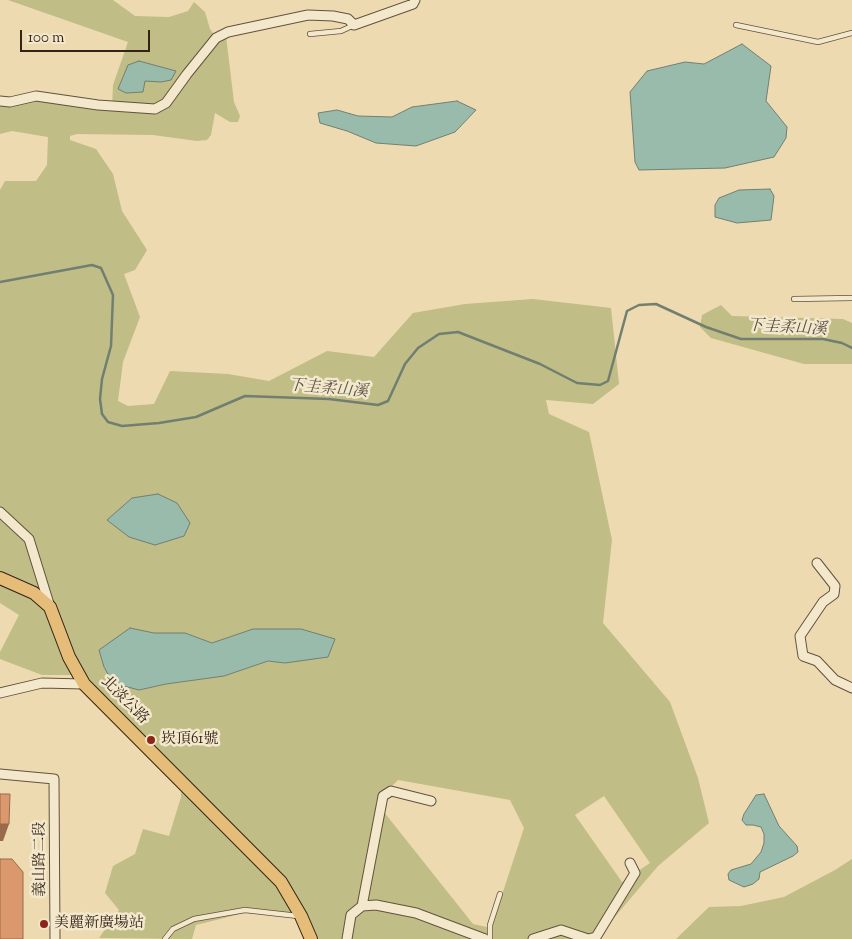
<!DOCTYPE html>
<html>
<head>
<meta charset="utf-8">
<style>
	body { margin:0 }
	#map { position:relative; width:852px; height:939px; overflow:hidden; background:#eddab0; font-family:"Sorts Mill Goudy",serif }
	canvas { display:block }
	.scale { position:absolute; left:20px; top:30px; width:130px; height:22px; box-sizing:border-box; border:2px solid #342418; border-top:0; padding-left:6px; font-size:15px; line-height:18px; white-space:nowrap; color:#342418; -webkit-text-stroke:4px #f3e7cc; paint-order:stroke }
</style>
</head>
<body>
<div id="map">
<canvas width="852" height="939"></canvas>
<div class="scale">100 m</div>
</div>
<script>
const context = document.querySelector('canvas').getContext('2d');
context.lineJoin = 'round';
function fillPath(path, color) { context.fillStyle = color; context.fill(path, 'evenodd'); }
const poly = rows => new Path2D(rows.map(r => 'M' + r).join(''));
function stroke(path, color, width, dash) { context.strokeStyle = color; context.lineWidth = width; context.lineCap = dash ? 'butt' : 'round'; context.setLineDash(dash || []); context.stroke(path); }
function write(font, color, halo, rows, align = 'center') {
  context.font = font + ' "Sorts Mill Goudy","Noto Serif TC",serif'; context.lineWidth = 5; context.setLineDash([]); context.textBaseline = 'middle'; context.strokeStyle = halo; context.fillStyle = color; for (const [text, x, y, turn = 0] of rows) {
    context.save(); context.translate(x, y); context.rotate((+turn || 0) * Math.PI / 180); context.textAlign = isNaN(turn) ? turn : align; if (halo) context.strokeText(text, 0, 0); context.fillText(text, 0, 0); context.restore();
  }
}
fillPath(poly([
	[8,0,113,0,135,16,169,17,188,11,194,2,205,12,210,29,218,40,226,36,234,102,240,116,238,122,230,122,215,113,211,135,207,140,197,141,153,135,77,134,70,136,70,140,96,149,113,174,122,211,147,250,135,270,124,274,140,317,123,362,118,401,128,406,154,404,170,371,228,374,269,381,327,351,374,357,413,313,465,304,533,299,611,308,619,384,593,404,546,400,549,414,589,432,612,540,603,623,670,702,698,778,709,823,658,866,596,939,308,939,298,917,244,913,196,925,192,939,191,939,99,938,119,910,105,893,113,866,135,854,143,829,169,836,181,797,181,776,115,710,86,675,42,675,0,659,0,652,19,615,0,603,0,190,5,181,36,181,47,165,48,137,12,131,0,134,0,102,39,98,112,108,113,85,128,42],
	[130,628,154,633,185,633,212,643,253,629,285,663,268,661,224,676,166,684,139,690],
	[398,780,510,800,524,828,491,928,473,924,376,802],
	[604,796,650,863,622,882,575,815],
	[721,305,732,316,843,319,852,323,852,364,804,364,711,338,700,327,702,315],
	[852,859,852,939,676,939,709,907,741,906,784,897,835,870]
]), '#c0bd86');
const water = poly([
	[742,44,771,66,766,101,787,127,786,138,774,157,725,168,639,170,635,162,630,92,647,71,685,62,704,64,742,44],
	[139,61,176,71,171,80,161,82,145,81,143,92,126,93,118,89,128,65,139,61],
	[457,101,476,110,455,132,416,146,376,143,347,131,320,123,318,113,337,110,358,116,392,117,412,107,457,101],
	[770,189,774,196,771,220,737,223,715,217,715,205,719,198,739,190,770,189],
	[158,494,177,503,190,523,184,536,155,545,129,537,107,520,132,498,158,494],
	[130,628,154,633,185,633,212,643,253,629,301,629,335,639,328,657,285,663,268,661,224,676,166,684,139,690,113,683,104,667,99,650,130,628],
	[764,794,779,826,797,846,798,852,793,856,760,872,759,879,753,884,744,887,729,880,728,874,731,870,751,864,761,852,764,843,764,834,761,827,753,825,746,825,742,820,744,814,756,795,764,794]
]);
fillPath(water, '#99bbac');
stroke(water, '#717f71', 1);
stroke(poly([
	[0,282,92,265,101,268,113,295,111,346,102,379,100,399,102,414,108,422,122,426,159,423,196,417,245,396,329,399,378,405,388,401,405,364,418,348,439,334,458,332,540,364,577,383,600,385,608,381,627,311,639,305,656,304,706,327,741,339,823,339,842,343,852,348]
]), '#717f71', 2.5);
const service = poly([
	[736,25,818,42,852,33],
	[310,34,341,31,354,25],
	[794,299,852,298],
	[165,939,173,929,194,919,245,910,298,916],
	[490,939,490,925,500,894]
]);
const minor = poly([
	[0,101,10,102,36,96,98,105,155,109,166,103,187,74,216,38,228,32,308,15,333,16,348,19,354,25,413,4,415,0],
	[0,512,29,539,50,607],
	[817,563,835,586,834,594,823,602,800,636,803,656,817,661,835,680,852,688],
	[0,693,42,683,84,684],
	[0,774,54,779,55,939],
	[362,906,383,796,391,791,431,801],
	[347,939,351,915,362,906,376,905,416,913,485,939],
	[533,939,561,930,588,939,596,937,635,873,630,863]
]);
const primary = poly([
	[0,578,34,593,50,607,69,657,84,684,281,882,301,916,311,939]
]);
stroke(service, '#62523e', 6);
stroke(minor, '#62523e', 11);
stroke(primary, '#342418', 14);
stroke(service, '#f3e7cc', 4.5);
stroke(minor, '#f3e7cc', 9);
stroke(primary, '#e6bd78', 12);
fillPath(poly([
	[0,824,9,824,3,841,0,841]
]), '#996a4c');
const building = poly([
	[0,794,10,794,9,824,0,824,0,794],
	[0,859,12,859,23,872,23,939,0,939,0,859]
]);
fillPath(building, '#da986c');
stroke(building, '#996a4c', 1);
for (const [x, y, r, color] of [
	[151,740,5,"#8f2418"],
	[44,924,5,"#8f2418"]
]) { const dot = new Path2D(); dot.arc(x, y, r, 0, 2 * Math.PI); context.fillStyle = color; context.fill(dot); stroke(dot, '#f3e7cc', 2); }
write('15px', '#342418', '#f3e7cc', [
	["北淡公路",124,701,45],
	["義山路二段",41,859,-90]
]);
write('15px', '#342418', '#f3e7cc', [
	["崁頂61號",161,740],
	["美麗新廣場站",54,924]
], 'left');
write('italic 16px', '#525144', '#f3e7cc', [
	["下圭柔山溪",787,329,3],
	["下圭柔山溪",328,390,5]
]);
</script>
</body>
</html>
